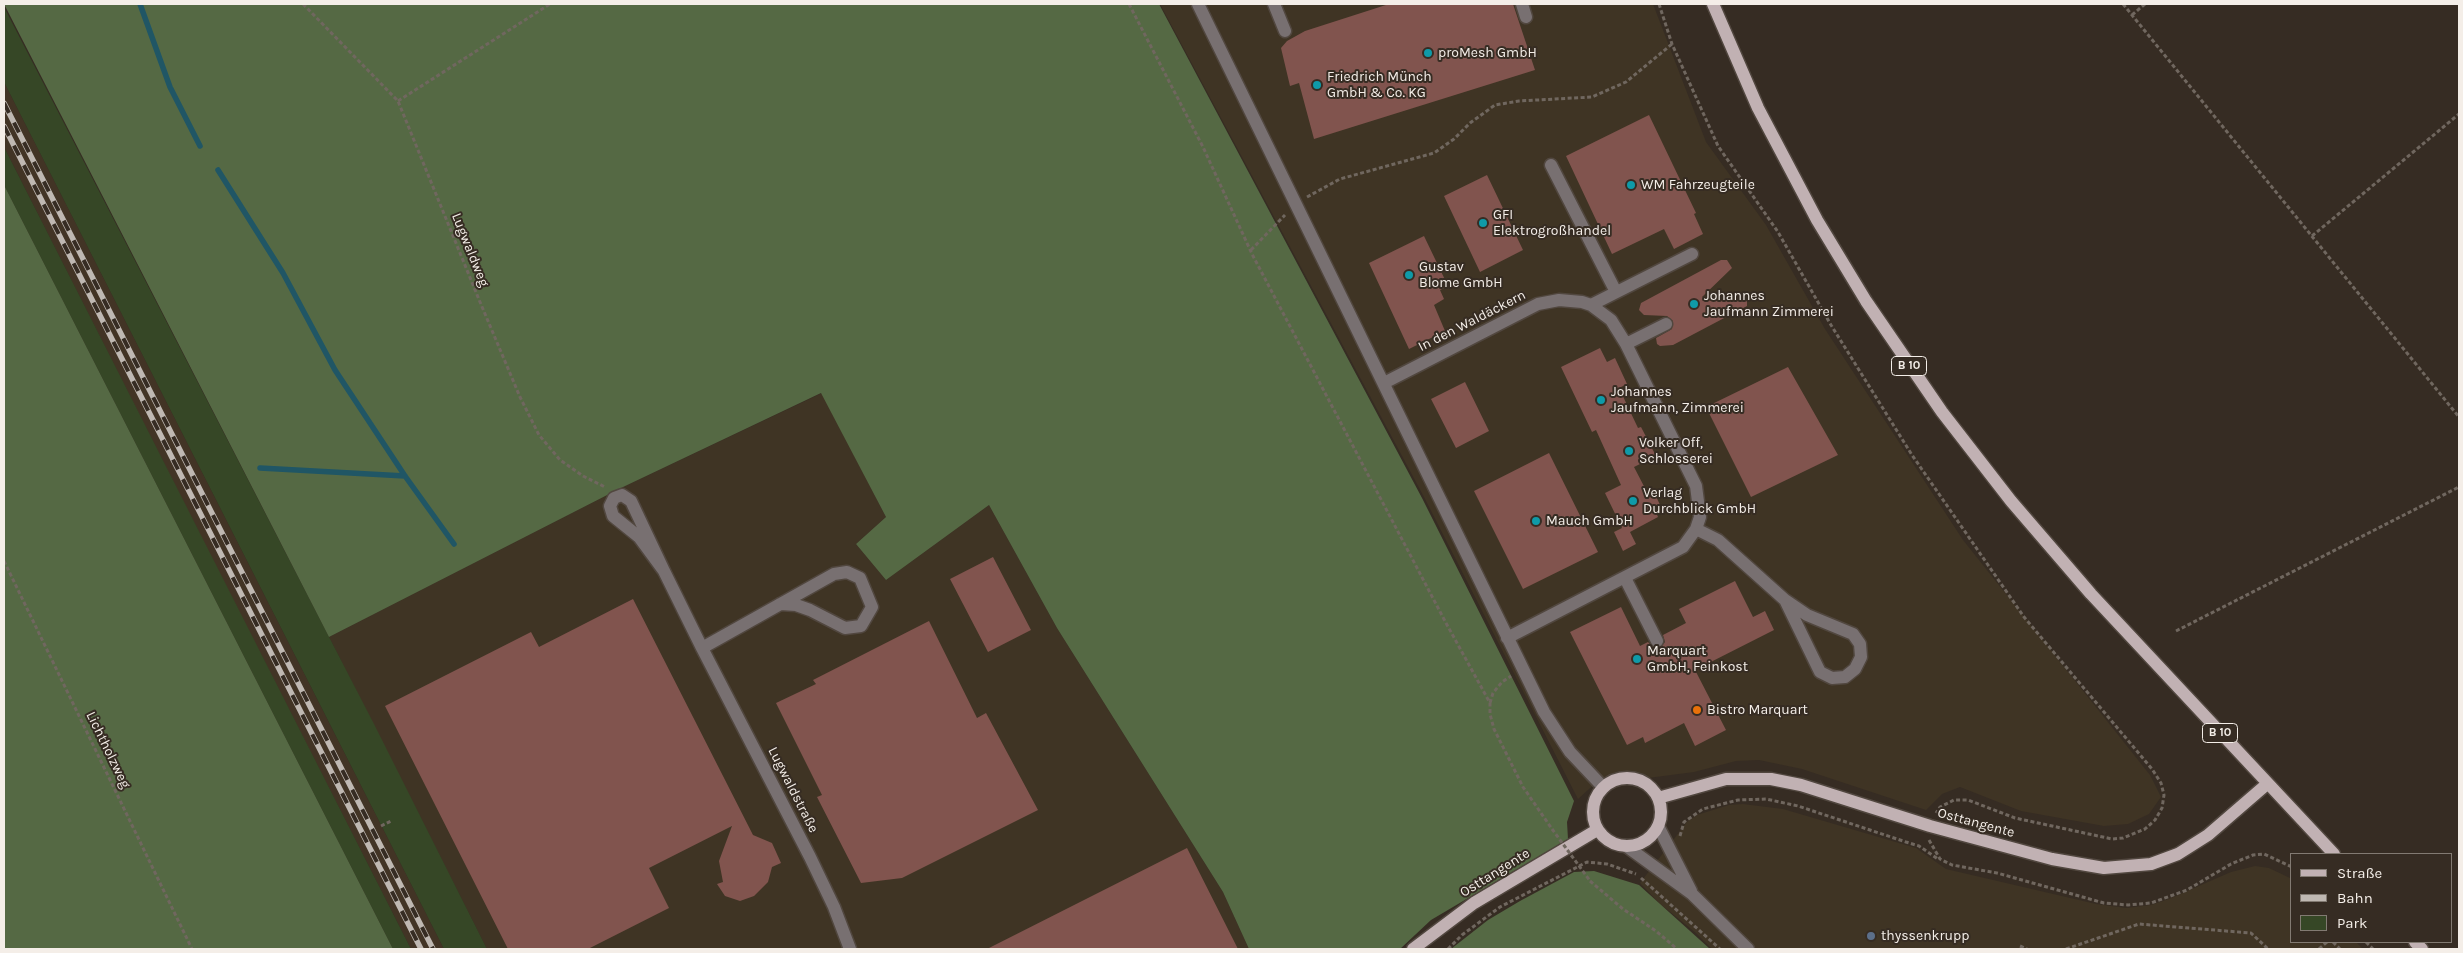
<!DOCTYPE html>
<html>
<head>
<meta charset="utf-8">
<style>
	body { margin:0 }
	#map { position:relative; width:2463px; height:953px; overflow:hidden; background:#362c23; font-family:Karla,sans-serif }
	canvas { display:block }
	.frame { position:absolute; inset:0; border:5px solid #f4eee8; pointer-events:none }
	.legend { position:absolute; left:2290px; top:853px; width:162px; height:90px; box-sizing:border-box; background:#362c23; border:1px solid #827a72; margin:0; padding:6px 9px; list-style:none; font-size:15px; color:#f4eee8 }
	.legend li { display:flex; align-items:center; gap:10px; height:25px }
	.legend b { width:25px; border:1px solid #827a72 }
</style>
</head>
<body>
<div id="map">
<canvas width="2463" height="953"></canvas>
<div class="frame"></div>
<ul class="legend">
<li><b style="height:6px;background:#c1b1b3"></b>Straße</li>
<li><b style="height:6px;background:#bfb8b2"></b>Bahn</li>
<li><b style="height:14px;background:#364726"></b>Park</li>
</ul>
</div>
<script>
const context = document.querySelector('canvas').getContext('2d');
context.lineJoin = 'round';
function fillPath(path, color) { context.fillStyle = color; context.fill(path, 'evenodd'); }
const poly = rows => new Path2D(rows.map(r => 'M' + r).join(''));
function stroke(path, color, width, dash) { context.strokeStyle = color; context.lineWidth = width; context.lineCap = dash ? 'butt' : 'round'; context.setLineDash(dash || []); context.stroke(path); }
function write(font, color, halo, rows, align = 'center') {
  context.font = font + ' Karla,sans-serif'; context.lineWidth = 4; context.setLineDash([]); context.textBaseline = 'middle'; context.strokeStyle = halo; context.fillStyle = color; for (const [text, x, y, turn = 0] of rows) {
    context.save(); context.translate(x, y); context.rotate((+turn || 0) * Math.PI / 180); context.textAlign = isNaN(turn) ? turn : align; if (halo) context.strokeText(text, 0, 0); context.fillText(text, 0, 0); context.restore();
  }
}
fillPath(poly([
	[1160,4,1653,4,1706,142,1766,225,1825,329,1963,540,2150,775,2161,797,2149,814,2128,824,2104,826,2021,811,1960,787,1942,794,1926,810,1802,769,1759,760,1736,761,1694,772,1648,778,1619,771,1599,780,1578,799,1424,497],
	[822,393,886,517,856,544,886,580,989,505,1057,628,1223,892,1249,949,487,949,329,637,621,488],
	[1743,804,1783,809,1916,848,1946,869,2096,904,2126,908,2151,905,2169,899,2231,872,2255,866,2269,868,2292,879,2292,942,2356,942,2363,949,1712,949,1696,933,1659,903,1640,883,1687,822,1697,815,1729,805]
]), '#3f3424');
fillPath(poly([
	[4,82,444,949,411,949,226,586,4,147]
]), '#423425');
fillPath(poly([
	[4,7,374,724,487,949,444,949,4,82],
	[4,147,411,949,393,949,4,185]
]), '#364726');
fillPath(poly([
	[4,4,1159,4,1422,498,1574,801,1567,822,1568,839,1431,920,1400,949,1249,949,1223,892,1057,628,989,505,886,580,856,544,886,517,821,393,621,488,329,637],
	[4,185,393,949,4,949],
	[1594,871,1639,885,1710,949,1451,949,1488,920,1520,901,1574,872]
]), '#556944');
stroke(poly([
	[140,4,170,87,200,146],
	[218,170,283,273,335,370,405,476,454,544],
	[260,468,405,476]
]), '#205665', 5.5);
fillPath(poly([
	[1389,4,1513,4,1535,70,1314,139,1299,83,1290,86,1281,48,1287,41,1305,31],
	[1649,115,1696,213,1694,214,1703,234,1674,249,1664,229,1612,254,1566,156],
	[1487,175,1523,250,1480,272,1444,196],
	[1424,236,1448,286,1440,290,1444,299,1434,305,1445,331,1409,349,1369,263],
	[1721,260,1727,260,1732,268,1702,297,1741,294,1747,298,1747,306,1673,345,1660,346,1657,344,1656,338,1672,329,1673,321,1667,316,1644,315,1639,310,1641,303],
	[1600,348,1607,362,1615,358,1627,384,1619,388,1638,428,1641,427,1656,456,1634,467,1648,494,1654,492,1661,507,1655,510,1658,517,1630,532,1636,544,1623,551,1614,532,1622,528,1605,493,1621,485,1596,430,1592,432,1561,367],
	[1788,367,1838,455,1751,497,1706,407],
	[1465,382,1489,431,1456,448,1431,399],
	[1549,453,1598,552,1523,589,1474,491],
	[993,557,1031,630,988,652,950,579],
	[1735,581,1753,617,1765,611,1774,630,1695,670,1726,730,1695,746,1684,723,1645,743,1643,737,1627,745,1570,632,1621,607,1640,646,1648,642,1653,648,1660,648,1665,642,1663,635,1686,623,1679,609],
	[633,599,753,835,772,843,781,863,772,867,768,882,754,896,740,901,725,896,717,884,723,882,719,861,732,826,649,868,669,908,588,949,508,949,385,706,531,632,539,647],
	[929,621,977,718,986,713,1038,810,902,878,861,883,817,797,822,795,776,703,816,684,813,680],
	[1187,848,1238,949,987,949]
]), '#81544e');
const minor = poly([
	[1198,4,1544,712,1570,752,1603,787],
	[1274,4,1285,31],
	[1522,4,1526,17],
	[1551,165,1616,292],
	[1591,305,1692,254],
	[1626,344,1666,324],
	[1384,383,1538,304,1559,300,1582,302,1591,305,1611,320,1626,344,1696,486,1700,517,1696,529,1683,547,1507,638],
	[1696,529,1718,540,1785,600,1820,672,1832,678,1845,677,1855,669,1861,657,1860,644,1853,634,1807,615,1785,600],
	[664,571,631,501,622,495,614,498,610,506,613,516,639,537,664,571,702,648],
	[1625,578,1657,641],
	[780,604,796,605,810,610,845,628,861,626,872,607,860,578,847,572,834,574,702,648,810,857,834,907,850,949],
	[1658,826,1691,891],
	[1626,846,1692,894,1748,949]
]);
const major = poly([
	[1713,4,1758,108,1817,220,1866,301,1942,412,2011,501,2091,594,2334,854],
	'1593 812a34 34 0 1 1 68 0a34 34 0 1 1-68 0Z',
	[1658,798,1726,779,1771,779,1801,785,1930,826,2052,859,2104,868,2151,864,2178,854,2208,835,2267,784],
	[2415,942,2422,949],
	[1413,949,1474,903,1597,830]
]);
stroke(minor, '#51473f', 15);
stroke(major, '#51473f', 15);
stroke(poly([
	[303,4,398,101,480,302,520,397,539,435,560,460,583,476,605,487],
	[1129,4,1203,147,1252,254,1446,623,1490,703,1490,714,1494,729,1523,787,1552,829],
	[1659,4,1672,44,1718,146,1778,232,1831,325,1912,455,2024,617,2152,769,2161,783,2164,795,2162,808,2155,820,2145,829,2123,838,2112,839,2015,818,1968,800,1954,800,1940,807,1936,813],
	[2123,4,2459,417],
	[2132,15,2145,4],
	[398,101,550,4],
	[1307,197,1340,179,1434,153,1454,139,1470,123,1495,105,1519,101,1592,97,1626,82,1672,44],
	[2312,236,2459,114],
	[1251,250,1285,215],
	[4,561,192,949],
	[2176,631,2459,487],
	[1490,703,1493,693,1502,682,1511,676],
	[381,826,391,821],
	[1680,836,1684,822,1703,809,1738,800,1766,799,1798,806,1906,842,1919,846,1938,859],
	[1929,840,1940,859,1952,865,1997,873,2104,903,2128,905,2151,903,2187,890,2231,864,2253,855,2264,854,2292,867],
	[1641,878,1720,949],
	[1590,881,1623,909,1656,931,1677,949],
	[2333,942,2340,949],
	[2366,942,2373,949],
	[2020,946,2027,949],
	[1448,949,1462,935,1500,907,1587,862,1607,864,1636,874],
	[2066,949,2139,924,2251,933,2268,949],
	[2319,949,2327,942]
]), '#70675f', 3, [4, 2.5]);
stroke(minor, '#787071', 12);
stroke(major, '#c1b1b3', 12);
const rail = poly([
	[4,103,433,949],
	[4,126,421,949]
]);
stroke(rail, '#bfb8b2', 5.5);
stroke(rail, '#362c23', 4, [11]);
stroke(poly([
	[1552,829,1590,881]
]), '#70675f', 3, [4, 2.5]);
for (const [x, y, r, color] of [
	[1428,53,5,"#0f9aa8"],
	[1317,85,5,"#0f9aa8"],
	[1631,185,5,"#0f9aa8"],
	[1483,223,5,"#0f9aa8"],
	[1409,275,5,"#0f9aa8"],
	[1694,304,5,"#0f9aa8"],
	[1601,400,5,"#0f9aa8"],
	[1629,451,5,"#0f9aa8"],
	[1633,501,5,"#0f9aa8"],
	[1536,521,5,"#0f9aa8"],
	[1637,659,5,"#0f9aa8"],
	[1697,710,5,"#e8710a"],
	[1871,936,5,"#5c6f8a"]
]) { const dot = new Path2D(); dot.arc(x, y, r, 0, 2 * Math.PI); context.fillStyle = color; context.fill(dot); stroke(dot, '#362c23', 2); }
for (const [x, y, w] of [
	[1909,366,35],
	[2220,733,35]
]) { const box = new Path2D(); box.roundRect(x - w / 2, y - 9.5, w, 19, 4); context.fillStyle = '#362c23'; context.fill(box); stroke(box, '#f4eee8', 1); }
write('bold 12px', '#f4eee8', null, [
	["B 10",1909,366],
	["B 10",2220,733]
]);
write('14px', '#f4eee8', '#362c23', [
	["proMesh GmbH",1438,53],
	["Friedrich Münch",1327,77],
	["GmbH & Co. KG",1327,93],
	["WM Fahrzeugteile",1641,185],
	["GFI",1493,215],
	["Elektrogroßhandel",1493,231],
	["Gustav",1419,267],
	["Blome GmbH",1419,283],
	["Johannes",1704,296],
	["Jaufmann Zimmerei",1704,312],
	["Johannes",1611,392],
	["Jaufmann, Zimmerei",1611,408],
	["Volker Off,",1639,443],
	["Schlosserei",1639,459],
	["Verlag",1643,493],
	["Durchblick GmbH",1643,509],
	["Mauch GmbH",1546,521],
	["Marquart",1647,651],
	["GmbH, Feinkost",1647,667],
	["Bistro Marquart",1707,710],
	["thyssenkrupp",1881,936]
], 'left');
write('14px', '#f4eee8', '#362c23', [
	["Lugwaldweg",470,250,68],
	["In den Waldäckern",1472,321,-27],
	["Lichtholzweg",108,750,64],
	["Lugwaldstraße",793,790,63],
	["Osttangente",1976,823,15],
	["Osttangente",1495,873,-32]
]);
</script>
</body>
</html>
